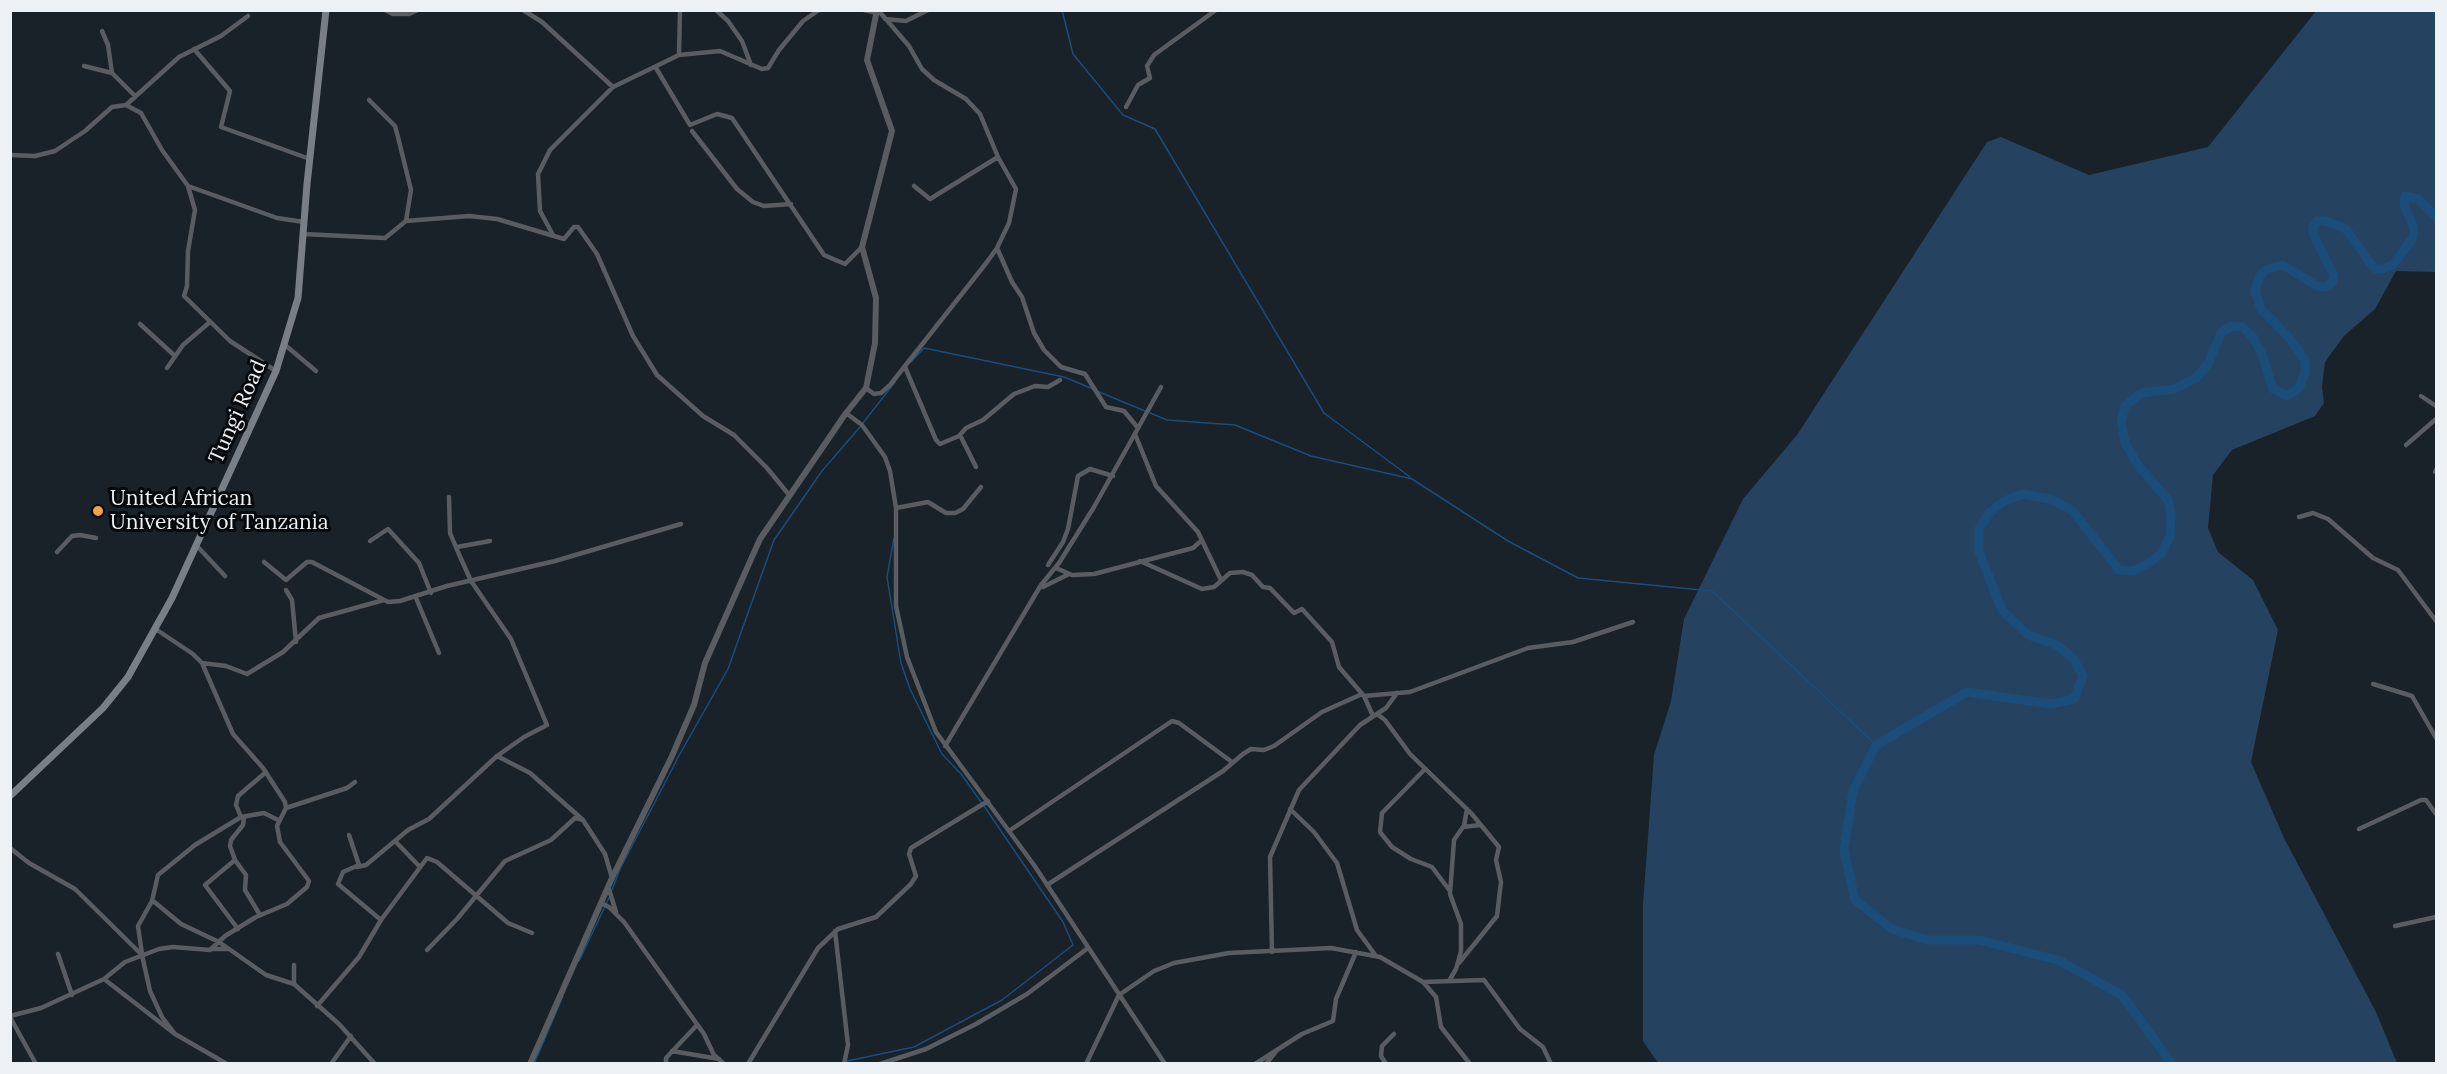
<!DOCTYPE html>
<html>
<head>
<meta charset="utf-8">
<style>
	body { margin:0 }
	#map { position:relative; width:2447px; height:1074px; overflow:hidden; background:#192129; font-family:Lora,serif }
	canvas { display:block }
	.frame { position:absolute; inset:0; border:12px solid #ecf1f6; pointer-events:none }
</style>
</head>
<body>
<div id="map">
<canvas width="2447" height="1074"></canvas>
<div class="frame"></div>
</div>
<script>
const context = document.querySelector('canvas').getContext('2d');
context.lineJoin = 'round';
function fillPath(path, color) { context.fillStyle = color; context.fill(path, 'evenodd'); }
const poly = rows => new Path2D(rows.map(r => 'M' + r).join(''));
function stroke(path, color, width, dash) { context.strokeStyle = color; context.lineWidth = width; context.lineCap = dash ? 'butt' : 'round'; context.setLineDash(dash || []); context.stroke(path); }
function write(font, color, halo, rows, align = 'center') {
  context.font = font + ' Lora,serif'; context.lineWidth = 6; context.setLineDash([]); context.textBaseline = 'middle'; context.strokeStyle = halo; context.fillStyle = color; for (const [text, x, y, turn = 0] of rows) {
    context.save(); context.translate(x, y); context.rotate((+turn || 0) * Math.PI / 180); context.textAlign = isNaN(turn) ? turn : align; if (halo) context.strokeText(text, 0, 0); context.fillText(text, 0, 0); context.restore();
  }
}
fillPath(poly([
	[2316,11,2436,11,2436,272,2396,271,2375,309,2344,336,2325,362,2322,387,2324,403,2315,416,2232,450,2213,475,2208,528,2218,552,2253,580,2278,630,2251,762,2284,838,2376,1012,2397,1063,1658,1063,1643,1041,1643,904,1654,755,1671,701,1684,619,1743,499,1797,435,1987,142,2001,137,2089,175,2208,147]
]), '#254360');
stroke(poly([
	[1062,10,1073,54,1123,115,1155,129,1324,413,1410,477],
	[911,362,924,348,1064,377,1093,389],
	[1097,391,1145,411],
	[1150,413,1167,420,1235,425,1311,456,1412,479,1508,541,1578,578,1712,591,1876,745],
	[863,423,895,382],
	[894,538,887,577,901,663,910,689,942,754,961,774,981,802],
	[612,890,620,869,681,752,728,669,774,540,822,471,860,427],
	[579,961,609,898],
	[847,1061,914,1047,1002,1000,1073,945,1063,922,984,806],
	[534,1064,563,996]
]), '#1b4d7b', 1.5);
stroke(poly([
	[2172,1064,2122,995,2058,960,1979,940,1928,940,1892,929,1855,900,1844,850,1853,791,1876,745,1967,692,2051,704,2074,699,2083,676,2073,658,2057,645,2028,635,2002,610,1979,552,1979,529,1990,512,2004,501,2023,494,2050,499,2072,510,2119,570,2133,571,2149,563,2162,553,2170,536,2171,515,2168,500,2137,464,2125,442,2121,421,2125,406,2141,393,2174,389,2196,378,2208,364,2221,333,2232,326,2242,327,2253,337,2262,354,2273,389,2287,396,2299,388,2305,373,2305,360,2291,340,2261,309,2255,291,2260,276,2267,269,2283,265,2317,286,2325,287,2332,283,2334,276,2313,234,2313,227,2317,221,2326,221,2346,229,2370,263,2376,269,2382,269,2393,265,2414,236,2414,228,2404,205,2405,196,2418,199,2436,217]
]), '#1b4d7b', 9);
stroke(poly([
	[385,10,393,14,409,14,418,10],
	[523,10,542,22,613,87,679,55,680,10],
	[716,10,728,21,742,41,751,65],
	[864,10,877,13],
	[885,19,906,21,928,10],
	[102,31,108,45,112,73,135,96],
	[194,49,230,91,221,127,310,159],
	[679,55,720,51,762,69,768,68,779,50,803,21,819,10],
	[84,66,112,73],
	[656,68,690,125,717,114,732,118,824,255,845,264,862,247],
	[126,105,179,57,221,36,248,16],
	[1126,107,1138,85,1150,78,1147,66,1154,55,1216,10],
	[692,131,737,189,753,202,764,206,791,204],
	[10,155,35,156,55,151,85,131,112,107,126,105,141,113,162,150,188,186,277,218,304,222],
	[188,186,195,210,188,251,187,286,184,296,230,341,276,371],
	[914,186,930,199,998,157],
	[406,221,469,216,497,219,564,239,574,227,578,227,597,254,633,336,657,375,703,416,734,435,767,468,790,496],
	[303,234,385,238,406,221,411,190,398,137,395,126,369,100],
	[553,235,540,211,538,174,550,150,613,87],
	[997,248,1012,282,1022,297,1034,333,1044,350,1061,367,1085,374,1106,407,1124,411,1138,428],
	[140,324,175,356],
	[285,345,316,371],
	[905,367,936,440,940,444,959,436,966,428,983,420,1014,394,1035,386,1048,387,1060,380],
	[167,368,183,345,210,322],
	[866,388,874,394,881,393,890,385,987,262,997,248,1009,223,1016,189,998,157,980,114,966,99,934,80,922,69,909,46,878,10],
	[2421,396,2436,406],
	[846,413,862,425,885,457,890,471,896,508,896,606,907,657,936,732,1034,865,1165,1064],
	[1135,434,1156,486,1198,532,1221,580],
	[960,435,976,467],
	[2406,445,2436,419],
	[2435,472,2436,470],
	[896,508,928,502,946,513,955,513,963,509,981,487],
	[2299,517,2313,513,2328,519,2373,558,2398,570,2436,621],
	[370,541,388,529,419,563,431,593],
	[196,545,225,576],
	[457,547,490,541],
	[57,552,72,536,80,535,96,538],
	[1140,561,1202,589,1214,587,1230,573,1243,572,1252,575,1263,587,1270,588,1294,613,1302,609,1332,642,1339,667,1364,696,1373,716],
	[264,562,286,580,307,562,312,562,388,602,400,601,447,586,555,561,681,524],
	[1048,565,1063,542,1068,529,1078,476,1090,469,1113,476],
	[1056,568,1072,575,1094,574,1193,548,1202,540],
	[1043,587,1069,574],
	[286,590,292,600,296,642],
	[416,598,439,653],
	[202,663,226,666,247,674,283,652,319,618,384,600],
	[2373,684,2412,696,2436,738],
	[1364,696,1410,692,1528,648,1573,642,1633,622],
	[1377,714,1385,720,1410,754,1471,813,1499,847,1496,860,1501,882,1497,916,1459,963],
	[945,746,1041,585,1059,563,1094,507,1161,387],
	[497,756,530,773,583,820,605,854,612,878],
	[1425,769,1382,813,1380,832,1392,847,1411,859,1432,867,1450,891],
	[286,808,347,788,355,782],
	[1290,809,1314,832,1337,863,1357,930,1376,956],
	[241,817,236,805,238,796,266,772],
	[244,817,243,825,231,840,230,846,235,860,246,875,245,890,260,915],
	[1464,826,1467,809],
	[2359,829,2421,800,2426,800,2436,814],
	[1009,831,1172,721,1179,723,1232,762],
	[349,835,359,865,343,872,338,884,381,920],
	[395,841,420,867],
	[10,848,29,863,75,889,142,955,150,991,162,1017,175,1034],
	[235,860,205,885,238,929],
	[357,867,366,865,408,830,429,819,497,756,524,737,547,725,511,639,471,581,458,552,450,533,449,497],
	[1047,885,1223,771,1243,754,1251,749,1264,750,1274,746,1322,712,1362,694],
	[608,886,616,912],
	[152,900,181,924,219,942,266,975,294,984],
	[601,903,609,907,624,922,704,1034,714,1055,724,1064],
	[2395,926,2436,917],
	[835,931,848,1045,844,1064],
	[212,949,229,949],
	[427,950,457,919,505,861,551,840,575,818,583,820],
	[1272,952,1270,857,1299,790,1360,725,1386,708,1397,693],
	[58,954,72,995],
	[142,954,138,926,152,901,158,875,195,845,241,817,264,813,278,820],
	[294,965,294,984,339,1024,375,1064],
	[104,979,125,962,159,949,173,947,210,950,225,936,256,917,287,904,307,887,309,881,280,842,277,826,286,808,285,802,263,768,233,734,202,663,193,654,157,630],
	[1449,981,1456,969,1461,951,1461,924,1450,894,1454,840,1463,827,1480,825],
	[1423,982,1484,980,1520,1029,1543,1047,1551,1064],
	[317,1006,359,957,381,920,427,858,437,862,508,923,532,933],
	[10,1016,41,1008,104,979,175,1034,227,1064],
	[10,1017,36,1064],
	[672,1051,719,1059],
	[331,1064,351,1036],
	[666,1064,666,1058,697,1025],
	[748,1064,818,948,838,929,876,917,911,884,916,876,909,854,911,848,988,801],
	[880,1064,926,1049,976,1024,1027,994,1088,948],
	[1086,1064,1119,995,1154,971,1174,963,1229,953,1331,948,1380,957,1423,982,1436,997,1441,1027,1470,1064],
	[1255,1064,1302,1034,1333,1021,1336,999,1356,952],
	[1266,1064,1277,1050],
	[1386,1064,1381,1056,1382,1046,1394,1034]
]), '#595d61', 4.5);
stroke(poly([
	[530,1064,612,878,672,756,694,705,705,663,760,539,846,413,866,388,875,343,876,298,862,247,892,131,867,60,877,10]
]), '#595d61', 6);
stroke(poly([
	[10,796,103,708,128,677,172,598,276,371,298,298,307,184,326,10]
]), '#797f86', 7);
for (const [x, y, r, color] of [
	[98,511,6,"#f2a541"]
]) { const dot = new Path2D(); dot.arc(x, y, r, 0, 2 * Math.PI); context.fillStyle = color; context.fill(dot); stroke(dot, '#070a0d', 2); }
write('21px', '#ecf1f6', '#070a0d', [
	["Tungi Road",238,412,-66]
]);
write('21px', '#ecf1f6', '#070a0d', [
	["United African",110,499],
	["University of Tanzania",110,523]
], 'left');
</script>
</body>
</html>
